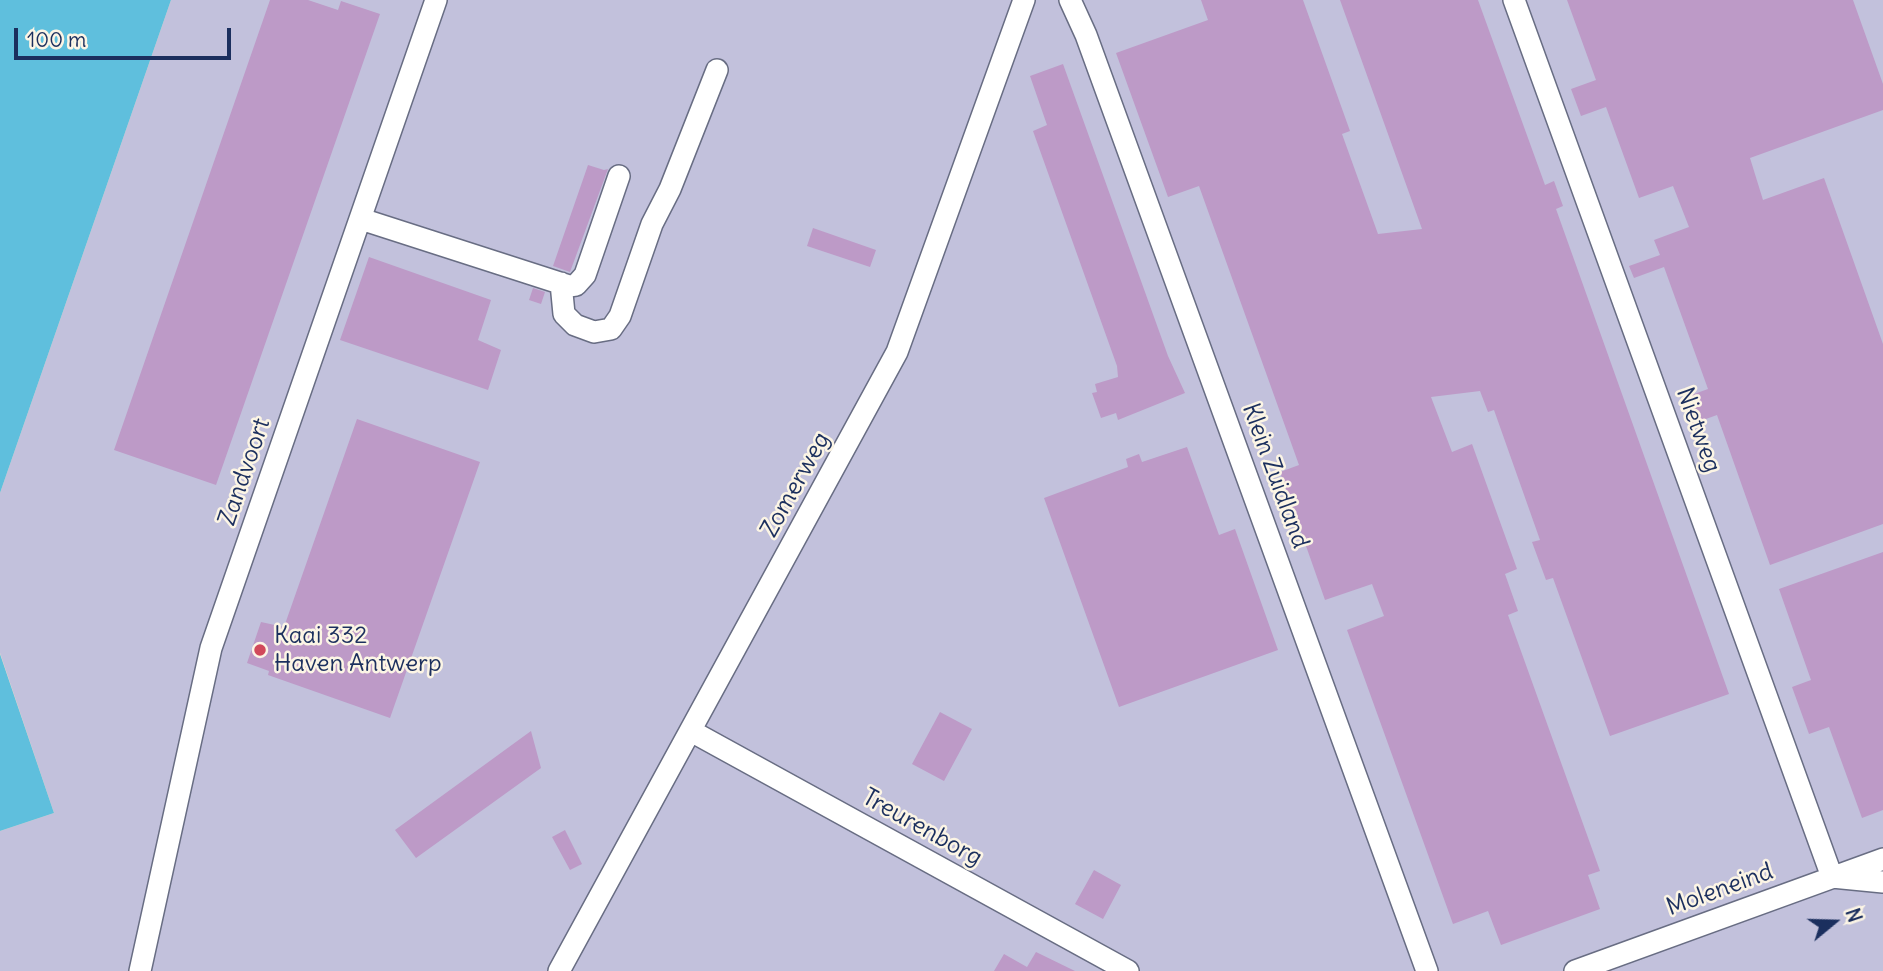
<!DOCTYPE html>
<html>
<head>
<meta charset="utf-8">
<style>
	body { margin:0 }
	#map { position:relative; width:1883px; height:971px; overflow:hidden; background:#f6e1c7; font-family:Delius,sans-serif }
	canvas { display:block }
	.north { position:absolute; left:1799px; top:887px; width:70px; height:70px; -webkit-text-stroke:5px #fcf5e5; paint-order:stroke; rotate:71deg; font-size:19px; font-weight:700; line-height:28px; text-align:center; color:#1b2f5e }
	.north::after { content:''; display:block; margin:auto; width:24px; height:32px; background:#1b2f5e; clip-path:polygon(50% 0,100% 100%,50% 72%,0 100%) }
	.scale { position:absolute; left:14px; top:28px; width:217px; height:32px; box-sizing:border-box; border:4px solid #1b2f5e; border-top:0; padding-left:9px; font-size:21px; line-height:24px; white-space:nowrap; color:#1b2f5e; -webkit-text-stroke:5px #fcf5e5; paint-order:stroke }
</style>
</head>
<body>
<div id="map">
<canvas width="1883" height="971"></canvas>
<div class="north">N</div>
<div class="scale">100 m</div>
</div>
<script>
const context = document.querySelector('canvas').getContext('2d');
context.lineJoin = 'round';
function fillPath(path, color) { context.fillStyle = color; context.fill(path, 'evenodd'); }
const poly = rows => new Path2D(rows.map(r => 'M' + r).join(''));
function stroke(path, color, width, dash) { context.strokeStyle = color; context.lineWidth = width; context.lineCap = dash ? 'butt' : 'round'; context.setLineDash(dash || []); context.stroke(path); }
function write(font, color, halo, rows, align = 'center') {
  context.font = font + ' Delius,sans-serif'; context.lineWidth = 5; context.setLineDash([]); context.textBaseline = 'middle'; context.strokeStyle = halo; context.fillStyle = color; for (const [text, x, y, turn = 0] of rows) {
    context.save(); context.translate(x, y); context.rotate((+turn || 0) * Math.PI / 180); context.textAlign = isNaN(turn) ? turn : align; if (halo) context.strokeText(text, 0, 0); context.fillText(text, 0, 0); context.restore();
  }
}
fillPath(poly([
	[171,0,1883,0,1883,971,0,971,0,831,54,813,0,653,0,493]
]), '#c2c1dc');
fillPath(poly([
	[0,0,171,0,0,493],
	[0,654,54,813,0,831]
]), '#5fbfdd');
fillPath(poly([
	[270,0,308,0,338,10,341,1,380,14,216,485,114,450],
	[1201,0,1303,0,1350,131,1342,134,1378,234,1422,229,1340,0,1478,0,1545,185,1554,181,1563,206,1556,209,1729,694,1610,736,1553,578,1546,580,1532,542,1540,540,1494,410,1488,412,1480,391,1431,397,1452,452,1472,444,1517,569,1505,574,1518,611,1508,615,1600,871,1588,875,1600,909,1501,945,1488,911,1453,924,1347,630,1384,616,1372,584,1325,600,1280,472,1299,465,1199,186,1168,197,1116,53,1208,20],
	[1567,0,1853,0,1883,84,1883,110,1750,158,1763,200,1824,178,1883,344,1883,524,1770,565,1717,415,1692,424,1683,398,1708,389,1664,267,1634,278,1629,266,1660,255,1654,240,1689,227,1673,186,1639,198,1606,107,1581,116,1571,89,1596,80],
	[1063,64,1168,356,1185,393,1118,420,1116,413,1101,418,1092,393,1097,392,1095,384,1118,377,1117,366,1033,131,1047,125,1030,76],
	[588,165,604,170,608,169,570,272,553,266],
	[813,228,876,250,870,267,807,246],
	[369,257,491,300,478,340,501,350,488,390,340,340],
	[533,288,545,292,541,304,529,300],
	[357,419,480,462,390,718,268,675,269,671,247,663,261,622,284,627],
	[1187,447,1219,535,1235,529,1278,650,1119,707,1044,498,1128,467,1126,459,1139,454,1142,462],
	[1883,552,1883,810,1862,818,1829,727,1809,734,1792,687,1811,680,1779,589],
	[940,712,972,729,944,781,912,764],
	[531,731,541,768,416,858,395,830],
	[565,830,582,864,570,870,552,837],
	[1094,870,1121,885,1103,919,1075,904],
	[1036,952,1075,971,994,971,1004,954,1027,967]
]), '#bd9ac7');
const minor = poly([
	[1070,0,1086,35,1427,971],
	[1514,0,1832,877,1883,882],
	[361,219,569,286,576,285,585,275,619,176],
	[561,283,564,314,575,325,594,332,611,329,620,316,652,224,670,189,717,70],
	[691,731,1128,971],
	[140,971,211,648,436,0],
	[559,971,897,352,1024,0],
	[1575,971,1883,859]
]);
stroke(minor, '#686d83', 24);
stroke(minor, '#fff', 21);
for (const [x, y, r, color] of [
	[260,650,7,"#d1495b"]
]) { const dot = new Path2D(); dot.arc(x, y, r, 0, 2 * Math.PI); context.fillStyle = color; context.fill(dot); stroke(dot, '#fcf5e5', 2.5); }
write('24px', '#1b2f5e', '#fcf5e5', [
	["Nietweg",1698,430,70],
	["Zandvoort",245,472,-71],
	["Klein Zuidland",1275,476,70],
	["Zomerweg",796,485,-61],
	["Treurenborg",922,828,29],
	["Moleneind",1720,890,-20]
]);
write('24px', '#1b2f5e', '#fcf5e5', [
	["Kaai 332",274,636],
	["Haven Antwerp",274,664]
], 'left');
</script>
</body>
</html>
